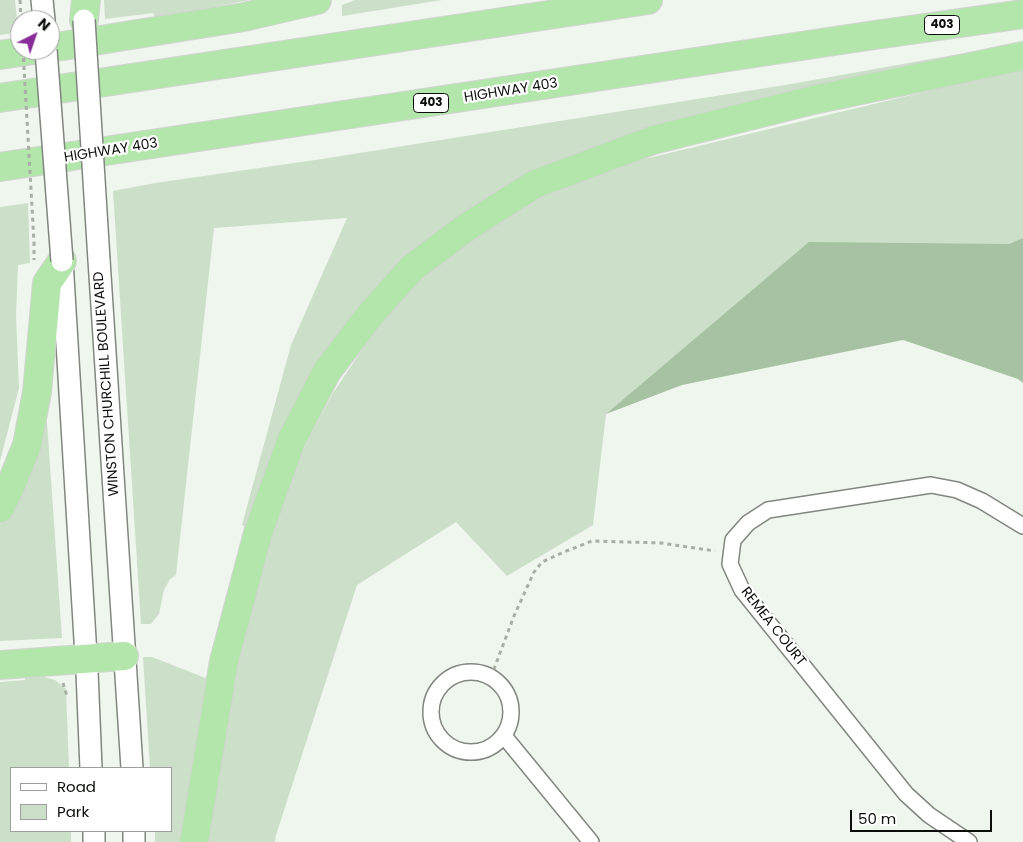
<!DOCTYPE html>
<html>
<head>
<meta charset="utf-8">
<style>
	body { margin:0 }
	#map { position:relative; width:1023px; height:842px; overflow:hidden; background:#eff6ed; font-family:Poppins,sans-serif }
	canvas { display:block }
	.legend { position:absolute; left:10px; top:767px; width:162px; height:65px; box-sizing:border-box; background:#fff; border:1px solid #9d9f9d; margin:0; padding:6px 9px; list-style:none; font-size:15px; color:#0b0e0b }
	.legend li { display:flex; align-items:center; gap:10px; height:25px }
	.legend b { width:25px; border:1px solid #9d9f9d }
	.north { position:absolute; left:10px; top:10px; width:50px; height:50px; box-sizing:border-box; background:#fff; border:1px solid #9d9f9d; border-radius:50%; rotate:41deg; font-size:14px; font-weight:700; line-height:20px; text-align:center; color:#0b0e0b }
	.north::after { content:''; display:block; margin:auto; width:18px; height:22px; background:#872c98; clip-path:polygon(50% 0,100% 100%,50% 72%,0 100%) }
	.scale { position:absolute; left:850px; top:810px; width:142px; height:22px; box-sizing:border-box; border:2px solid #0b0e0b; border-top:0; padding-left:6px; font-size:15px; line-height:18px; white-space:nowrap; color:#0b0e0b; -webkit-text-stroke:4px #fff; paint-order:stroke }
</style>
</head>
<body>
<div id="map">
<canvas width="1023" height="842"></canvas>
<ul class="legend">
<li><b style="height:6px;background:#fff"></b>Road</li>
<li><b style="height:14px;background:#cce0c9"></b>Park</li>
</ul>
<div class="north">N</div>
<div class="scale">50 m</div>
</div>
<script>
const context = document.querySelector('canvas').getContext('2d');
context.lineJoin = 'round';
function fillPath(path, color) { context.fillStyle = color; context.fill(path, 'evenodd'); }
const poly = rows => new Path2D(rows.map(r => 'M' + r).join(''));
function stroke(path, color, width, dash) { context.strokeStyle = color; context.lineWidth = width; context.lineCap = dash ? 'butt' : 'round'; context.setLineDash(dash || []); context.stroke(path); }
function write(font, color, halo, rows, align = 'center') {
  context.font = font + ' Poppins,sans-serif'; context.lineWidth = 4.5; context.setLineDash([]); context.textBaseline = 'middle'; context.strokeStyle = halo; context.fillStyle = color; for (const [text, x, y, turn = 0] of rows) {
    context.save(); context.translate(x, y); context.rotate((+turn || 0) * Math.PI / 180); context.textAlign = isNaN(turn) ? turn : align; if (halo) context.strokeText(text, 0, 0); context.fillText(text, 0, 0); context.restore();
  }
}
fillPath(poly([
	[0,0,15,0,18,32,0,35],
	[104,0,250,0,155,18,153,13,105,19],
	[355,0,442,0,342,16,342,5],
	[959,54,960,60,644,134,389,277,248,528,242,525,291,345,347,218,214,228,176,575,170,579,164,590,159,614,151,624,141,624,113,191,155,183,322,159,791,84],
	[1023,71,1023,238,606,414,593,525,507,576,456,522,357,585,276,835,275,842,206,842,233,677,259,576,293,473,309,438,333,393,365,345,402,299,433,267,524,205,569,185,636,161,961,83],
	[28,203,30,263,18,265,16,315,19,388,0,461,0,207],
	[40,422,47,422,62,638,0,641,0,524,5,516],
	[143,657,152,657,208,679,183,842,155,842,155,831,171,831,171,768,150,768],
	[26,675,41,676,55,680,66,689,69,768,11,768,11,831,71,831,71,842,0,842,0,682,25,680]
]), '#cce0c9');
fillPath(poly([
	[1023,238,1023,383,1018,379,903,340,682,385,606,414,809,242,1009,244]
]), '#a7c2a2');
const minor = poly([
	'431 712a40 40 0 1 1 80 0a40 40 0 1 1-80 0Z',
	[504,736,591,842],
	[969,842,929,815,906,794,742,590,730,564,733,540,748,523,768,510,931,485,957,490,982,501,1023,526]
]);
const secondary = poly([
	[42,0,44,20],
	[99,260,132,768],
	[62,261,87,672,91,768],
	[94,831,94,842],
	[134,831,134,842]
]);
const motorway = poly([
	[84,20,86,0],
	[50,48,244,17,317,0],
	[0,55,34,50],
	[0,98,648,0],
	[0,167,861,37,1023,14],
	[0,508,10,487,27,445,37,392,47,283,62,261],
	[0,665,124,656],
	[194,842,224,661,258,533,291,441,327,371,370,315,412,268,467,227,535,184,653,140,813,100,1023,56]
]);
stroke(minor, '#80877f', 18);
stroke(secondary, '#80877f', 24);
stroke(motorway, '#d3d4d3', 30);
stroke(poly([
	[20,0,21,20],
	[34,242,34,260],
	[491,677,514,616,534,572,542,562,564,552,592,541,661,543,715,551],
	[63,683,67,696]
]), '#a9aea7', 3, [4, 4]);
stroke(minor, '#fff', 15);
stroke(secondary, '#fff', 21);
stroke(motorway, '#b3e6aa', 28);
const secondaryBridge = poly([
	[84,20,99,260],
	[46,50,62,261]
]);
stroke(secondaryBridge, '#80877f', 24, []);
stroke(poly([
	[23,50,34,242]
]), '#a9aea7', 3, [4, 4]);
stroke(secondaryBridge, '#fff', 21);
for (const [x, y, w] of [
	[942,25,35],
	[431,103,35]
]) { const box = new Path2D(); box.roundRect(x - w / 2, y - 9.5, w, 19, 4); context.fillStyle = '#fff'; context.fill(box); stroke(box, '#0b0e0b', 1); }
write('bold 12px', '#0b0e0b', null, [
	["403",942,25],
	["403",431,103]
]);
write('14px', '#0b0e0b', '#fff', [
	["HIGHWAY 403",511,91,-9],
	["HIGHWAY 403",111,151,-9],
	["WINSTON CHURCHILL BOULEVARD",107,384,-94],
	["REMEA COURT",773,627,52]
]);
</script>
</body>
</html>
